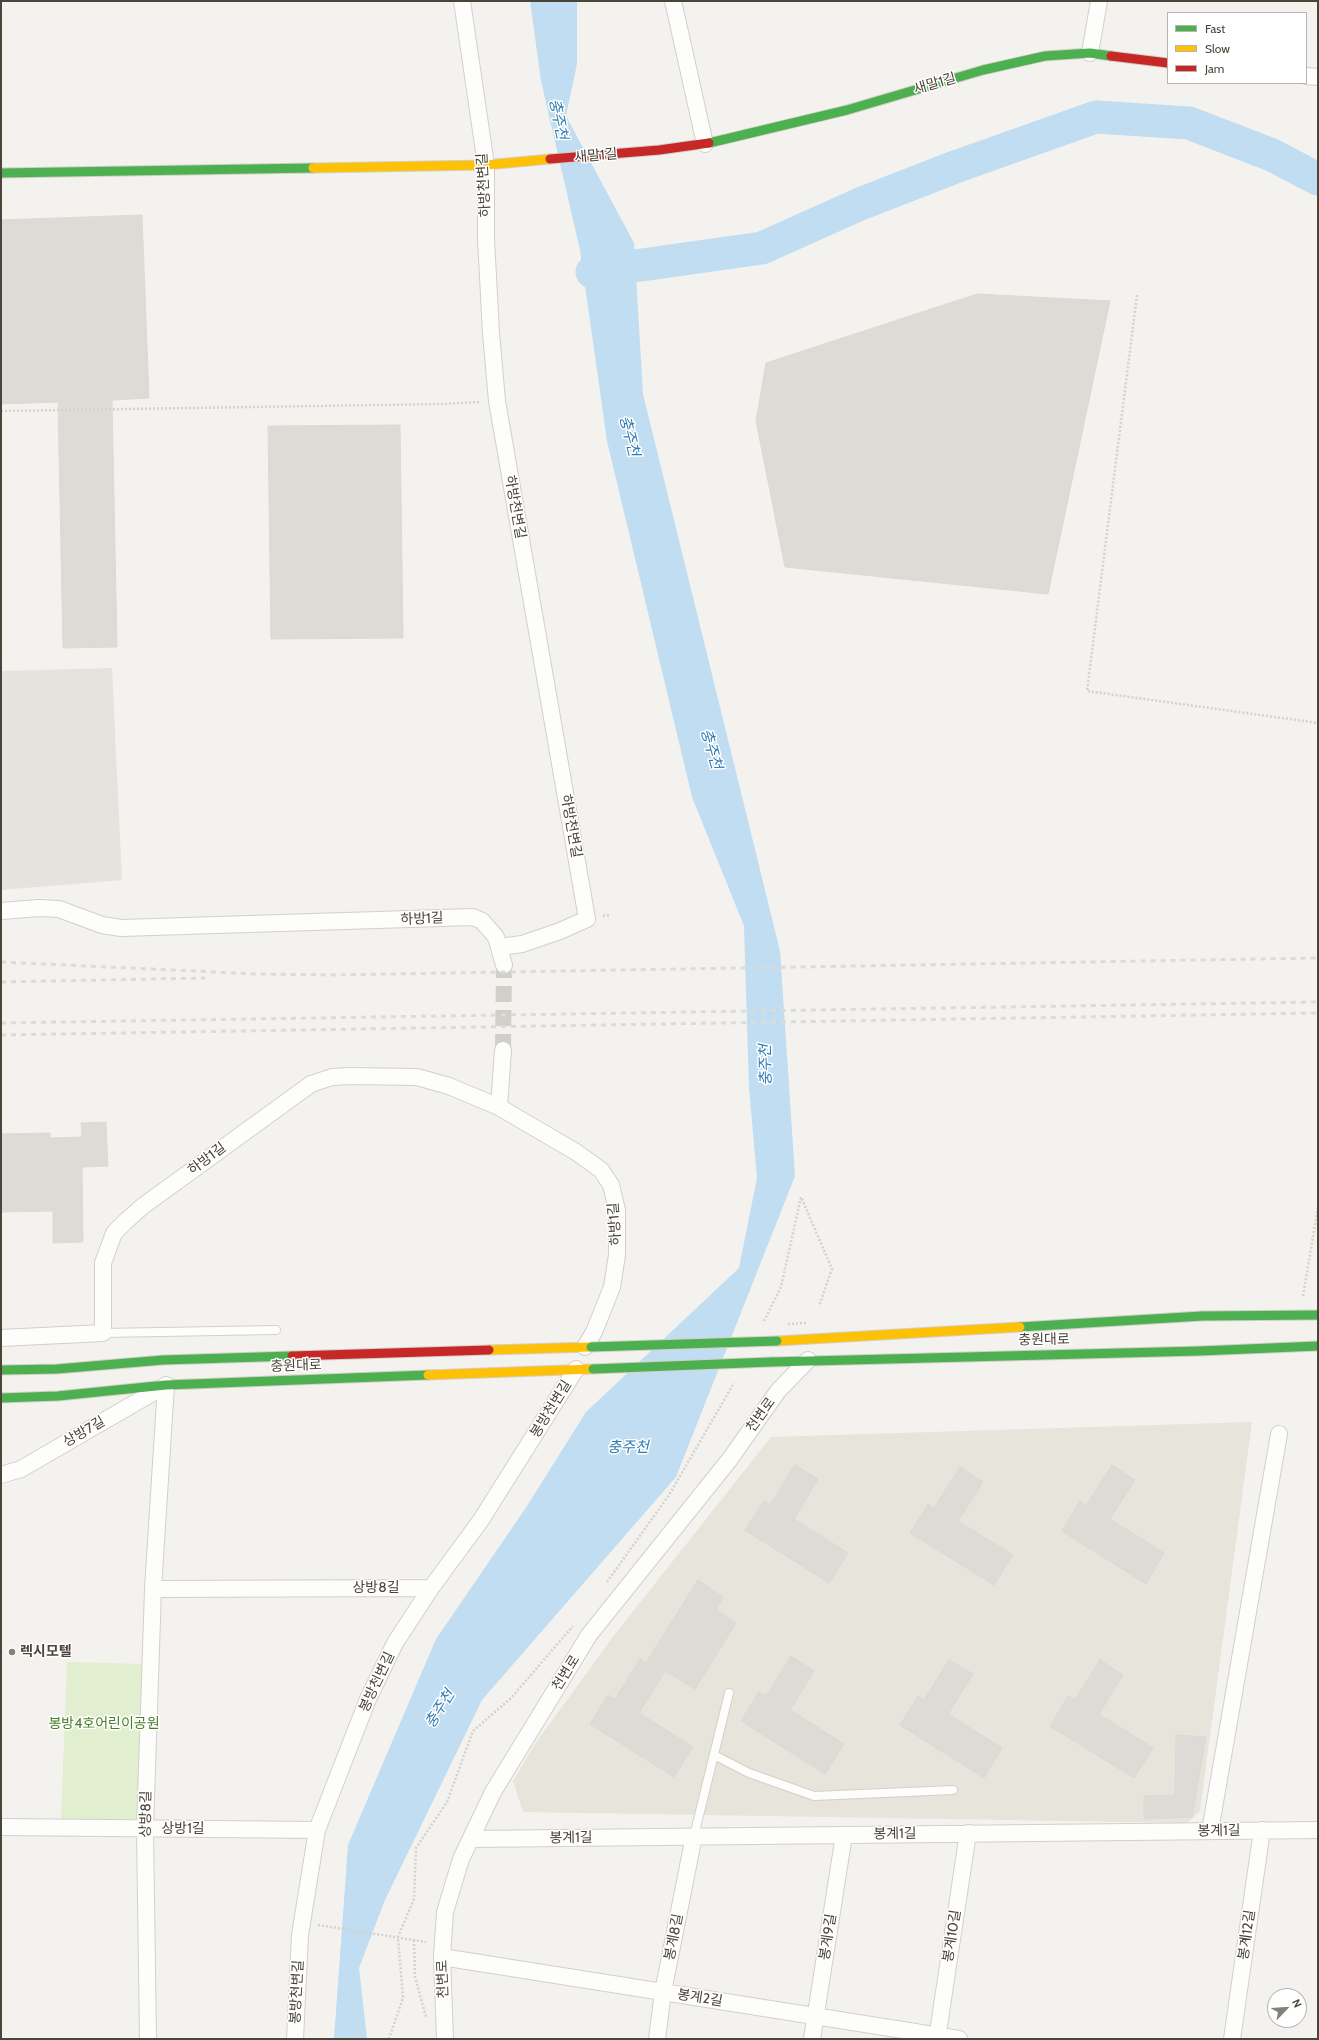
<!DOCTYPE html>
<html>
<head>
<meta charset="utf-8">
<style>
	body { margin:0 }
	#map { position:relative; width:1319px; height:2040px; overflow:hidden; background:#f4f2ee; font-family:Cabin,sans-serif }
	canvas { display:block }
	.frame { position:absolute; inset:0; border:2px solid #4b4439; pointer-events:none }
	.legend { position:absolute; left:1167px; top:12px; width:140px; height:72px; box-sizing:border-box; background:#fff; border:1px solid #b7b4b0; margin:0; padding:5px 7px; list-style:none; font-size:12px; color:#4b4439 }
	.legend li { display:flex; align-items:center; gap:8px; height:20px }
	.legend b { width:20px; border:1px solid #b7b4b0 }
	.north { position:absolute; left:1267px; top:1988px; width:40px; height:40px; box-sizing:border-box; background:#fff; border:1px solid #b7b4b0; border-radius:50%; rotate:65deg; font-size:11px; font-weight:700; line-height:16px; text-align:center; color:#4b4439 }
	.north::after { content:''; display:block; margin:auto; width:14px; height:18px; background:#868178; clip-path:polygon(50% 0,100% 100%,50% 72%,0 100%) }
</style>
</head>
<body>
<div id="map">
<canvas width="1319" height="2040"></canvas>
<div class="frame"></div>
<ul class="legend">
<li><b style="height:5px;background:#4caf50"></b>Fast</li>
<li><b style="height:5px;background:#ffc107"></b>Slow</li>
<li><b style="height:5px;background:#c62828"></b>Jam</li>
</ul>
<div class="north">N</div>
</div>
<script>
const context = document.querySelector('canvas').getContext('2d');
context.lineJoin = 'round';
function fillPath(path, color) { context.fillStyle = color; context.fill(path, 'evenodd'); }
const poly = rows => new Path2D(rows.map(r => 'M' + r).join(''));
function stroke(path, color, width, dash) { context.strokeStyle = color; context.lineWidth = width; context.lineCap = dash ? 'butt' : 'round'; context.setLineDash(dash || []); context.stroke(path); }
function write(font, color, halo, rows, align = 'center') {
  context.font = font + ' Cabin,"Noto Sans KR",sans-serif'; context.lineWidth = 3; context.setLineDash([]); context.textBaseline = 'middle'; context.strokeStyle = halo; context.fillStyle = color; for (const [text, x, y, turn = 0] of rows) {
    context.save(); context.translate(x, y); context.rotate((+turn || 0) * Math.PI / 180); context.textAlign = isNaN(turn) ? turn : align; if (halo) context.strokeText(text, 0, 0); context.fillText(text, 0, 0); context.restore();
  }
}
fillPath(poly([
	[1252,1422,1200,1811,1188,1823,523,1812,513,1781,535,1744,615,1634,771,1437]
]), '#e7e4dc');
fillPath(poly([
	[67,1662,145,1664,138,1822,61,1820]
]), '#e1eecf');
fillPath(poly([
	[112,668,122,880,1,890,1,671]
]), '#e6e3df');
fillPath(poly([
	[530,1,577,1,577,64,566,116,634,243,643,394,780,951,795,1176,676,1477,482,1700,385,1900,359,1968,367,2039,334,2039,348,1845,436,1639,525,1509,586,1412,739,1268,757,1178,749,1088,744,926,692,797,607,441,580,250,541,81]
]), '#c0ddf1');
stroke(poly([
	[592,272,762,248,860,204,955,167,1096,117,1189,123,1272,155,1318,179]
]), '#c0ddf1', 33);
const building = poly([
	[142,215,149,398,112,400,117,647,63,648,58,402,1,404,1,220,142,215],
	[977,294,1110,301,1048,594,785,567,756,421,766,363,977,294],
	[400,425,403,638,271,639,268,426,400,425],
	[106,1122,108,1166,82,1167,83,1242,53,1243,53,1211,1,1212,1,1134,50,1133,50,1138,82,1137,81,1123,106,1122],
	[795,1465,818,1479,794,1519,848,1553,829,1583,745,1530,764,1501,770,1505,795,1465],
	[1112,1465,1135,1480,1110,1519,1164,1553,1146,1584,1062,1531,1080,1501,1086,1506,1112,1465],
	[960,1467,983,1482,958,1521,1013,1555,994,1585,910,1533,928,1504,934,1508,960,1467],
	[698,1580,723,1597,716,1610,736,1623,695,1689,665,1671,639,1713,693,1747,674,1777,590,1724,608,1695,615,1699,640,1659,646,1663,698,1580],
	[791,1656,814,1671,790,1710,844,1744,825,1774,741,1721,759,1692,766,1696,791,1656],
	[949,1660,973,1674,948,1714,1002,1748,984,1778,900,1725,918,1696,924,1700,949,1660],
	[1100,1660,1123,1675,1099,1714,1153,1748,1134,1778,1050,1726,1068,1696,1075,1700,1100,1660],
	[1176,1735,1206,1737,1192,1817,1144,1819,1144,1796,1175,1795,1176,1735]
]);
fillPath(building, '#dedbd6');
stroke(building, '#dcd9d4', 1);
stroke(poly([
	[503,1050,504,965]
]), '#d2cfca', 16, [16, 8]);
const lane = poly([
	[103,1333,276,1330],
	[714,1755,749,1773,814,1796,953,1790],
	[694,1836,729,1693]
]);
const street = poly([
	[462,1,486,165,486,239,491,333,497,401,587,919,560,931,522,944,500,947],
	[673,1,705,144],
	[1090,53,1099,1],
	[1306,76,1318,77],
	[1,911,39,908,59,909,102,925,121,928,473,917,482,921,496,937,504,965],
	[503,1050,499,1107,576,1152,601,1170,611,1185,617,1210,617,1255,612,1287,594,1332,585,1347],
	[1,1338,103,1333,103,1263,114,1233,126,1221,143,1206,311,1084,332,1077,349,1076,417,1077,449,1086,499,1107],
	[1,1475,21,1469,161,1388],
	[153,1589,431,1588],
	[1,1827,317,1830],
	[1210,1831,1279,1434],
	[471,1839,1318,1830],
	[442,1957,959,2039],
	[148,2039,145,1829,153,1589,166,1385],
	[295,2039,300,1935,317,1830,368,1699,395,1643,431,1588,481,1520,576,1369],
	[445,2039,442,1957,445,1912,461,1859,493,1792,589,1635,730,1459,778,1391,808,1360],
	[657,2039,663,1992,694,1836],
	[812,2039,844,1835],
	[937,2039,968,1833],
	[1232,2039,1262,1830]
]);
const fast = poly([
	[709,143,847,110,983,70,1045,56,1090,53,1111,56],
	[1,173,313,168],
	[1020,1327,1202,1316,1318,1315],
	[771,1362,1200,1351,1318,1346],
	[1,1370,57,1369,163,1360,292,1356],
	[1,1398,58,1396,166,1385,428,1375]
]);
const slow = poly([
	[313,168,486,165,550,159],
	[777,1341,1020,1327],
	[489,1350,591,1347],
	[428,1375,593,1369]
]);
const jam = poly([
	[1111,56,1168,63],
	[550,159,659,150,709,143],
	[292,1356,489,1350]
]);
stroke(lane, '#d2d0cb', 10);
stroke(street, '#d2d0cb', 18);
stroke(fast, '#d3cfc5', 11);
stroke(slow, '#d3cfc5', 11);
stroke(jam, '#d3cfc5', 11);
stroke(poly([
	[1137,295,1087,691,1318,723],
	[1,411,441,404,480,402],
	[603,916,611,915],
	[1303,1296,1318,1207],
	[764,1321,781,1287,801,1197,832,1269,819,1306],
	[607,1582,669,1495,734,1383],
	[318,1925,426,1942],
	[414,1940,415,1977,426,2017],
	[389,2039,403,1998,398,1937,414,1899,416,1848,447,1802,473,1731,511,1698,573,1626]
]), '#d3d2cc', 2.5, [2, 2]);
stroke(lane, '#fdfdfc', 8);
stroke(street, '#fdfdfc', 16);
stroke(fast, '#4caf50', 9);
stroke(slow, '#ffc107', 9);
stroke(jam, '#c62828', 9);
stroke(poly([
	[1,962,258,974,332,975,1318,958],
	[1,982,205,978],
	[1,1023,1318,1002],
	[1,1035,1318,1013]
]), '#dbdbda', 3, [5, 5]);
const fastBridge = poly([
	[591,1347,777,1341],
	[593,1369,771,1362]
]);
stroke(fastBridge, '#d3cfc5', 11, []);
stroke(poly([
	[788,1324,807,1323]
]), '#d3d2cc', 2.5, [2, 2]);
stroke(fastBridge, '#4caf50', 9);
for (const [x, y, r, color] of [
	[12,1652,4,"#868178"]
]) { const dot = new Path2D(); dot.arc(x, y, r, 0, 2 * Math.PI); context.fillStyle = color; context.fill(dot); stroke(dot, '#fff', 1.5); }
write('14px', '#4b4439', '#fff', [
	["새말1길",935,84,-16],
	["새말1길",596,156,-5],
	["하방천변길",484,185,-93],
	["하방천변길",515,507,80],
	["하방천변길",571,826,80],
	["하방1길",422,919,-2],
	["하방1길",207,1159,-37],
	["하방1길",615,1224,-94],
	["충원대로",1044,1340,-1],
	["충원대로",296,1366,-2],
	["봉방천변길",551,1409,-58],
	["천변로",761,1415,-54],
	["상방7길",84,1432,-30],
	["상방8길",376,1588],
	["천변로",566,1673,-58],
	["봉방천변길",377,1682,-65],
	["상방8길",146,1814,-89],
	["상방1길",183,1829],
	["봉계1길",1219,1831,-1],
	["봉계1길",895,1834,-1],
	["봉계1길",571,1838,-1],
	["봉계12길",1247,1935,-82],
	["봉계10길",952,1936,-81],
	["봉계8길",674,1937,-79],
	["봉계9길",828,1937,-81],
	["천변로",443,1979,-92],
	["봉방천변길",297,1992,-87],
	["봉계2길",700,1998,9]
]);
write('bold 14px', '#4b4439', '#fff', [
	["렉시모텔",20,1652]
], 'left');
write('14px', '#4a7f2a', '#fff', [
	["봉방4호어린이공원",104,1724]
]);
write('italic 15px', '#2e7ab2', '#fff', [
	["충주천",558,119,78],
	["충주천",629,436,76],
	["충주천",711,749,74],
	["충주천",766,1065,-91],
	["충주천",628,1448],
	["충주천",440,1709,-58]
]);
</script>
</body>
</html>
